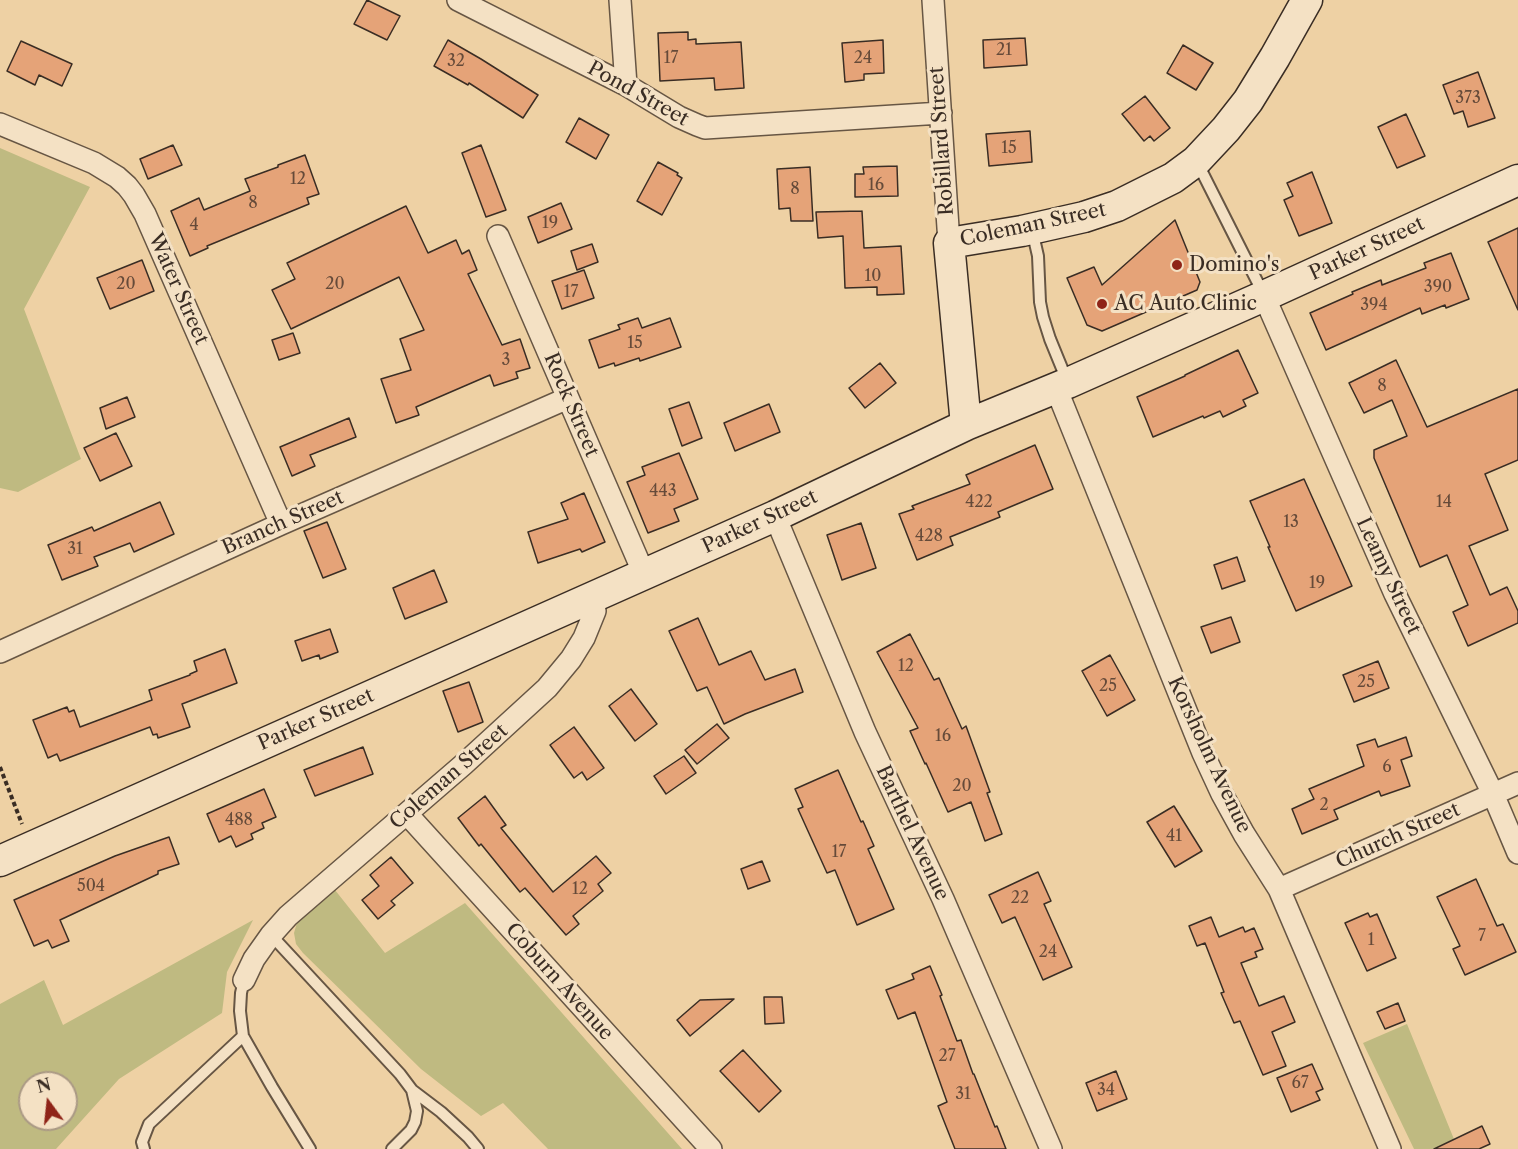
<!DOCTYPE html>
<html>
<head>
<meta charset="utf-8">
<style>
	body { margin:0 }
	#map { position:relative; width:1518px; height:1149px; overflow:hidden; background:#eed1a4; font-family:"Libre Caslon Text",serif }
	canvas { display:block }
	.north { position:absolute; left:18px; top:1071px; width:60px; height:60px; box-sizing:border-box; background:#f4e1c4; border:2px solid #aa9984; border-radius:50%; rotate:345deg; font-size:16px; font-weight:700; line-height:24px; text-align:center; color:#3a2d24 }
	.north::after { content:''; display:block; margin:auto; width:21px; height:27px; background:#8f2418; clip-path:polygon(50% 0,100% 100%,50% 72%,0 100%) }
</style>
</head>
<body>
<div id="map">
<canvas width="1518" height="1149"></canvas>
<div class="north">N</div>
</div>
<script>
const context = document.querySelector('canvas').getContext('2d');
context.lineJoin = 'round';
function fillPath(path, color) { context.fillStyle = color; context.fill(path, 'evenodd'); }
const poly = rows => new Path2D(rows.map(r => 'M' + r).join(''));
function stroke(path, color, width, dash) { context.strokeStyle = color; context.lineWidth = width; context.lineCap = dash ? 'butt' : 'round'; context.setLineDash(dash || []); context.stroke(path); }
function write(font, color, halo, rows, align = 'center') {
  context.font = font + ' "Libre Caslon Text",serif'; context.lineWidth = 6; context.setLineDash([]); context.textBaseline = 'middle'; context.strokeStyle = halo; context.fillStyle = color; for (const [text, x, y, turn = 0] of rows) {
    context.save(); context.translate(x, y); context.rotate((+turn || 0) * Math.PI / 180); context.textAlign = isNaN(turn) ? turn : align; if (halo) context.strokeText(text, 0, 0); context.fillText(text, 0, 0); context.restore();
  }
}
fillPath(poly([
	[0,148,90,187,24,309,81,459,18,492,0,488],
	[335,890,385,953,465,903,682,1149,548,1149,503,1103,481,1116,421,1069,303,953,296,944,294,933,298,919],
	[253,920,227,972,222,1013,119,1079,56,1149,0,1149,0,1004,44,980,63,1025],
	[30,1083,66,1083,66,1119,30,1119],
	[1407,1024,1458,1149,1414,1149,1363,1043]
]), '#bfba81');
const building = poly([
	[367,0,400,16,387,40,354,24,367,0],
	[688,32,688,40,696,39,696,44,741,42,744,88,715,90,714,78,660,81,658,33,688,32],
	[1025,38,1027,65,984,68,983,40,1025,38],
	[448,40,481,59,538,95,523,118,469,83,468,85,434,66,448,40],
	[883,40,884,73,864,74,864,80,845,82,842,43,883,40],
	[21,41,72,64,62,86,39,75,35,85,7,71,21,41],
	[1183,45,1213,63,1196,90,1167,73,1183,45],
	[1478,72,1495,118,1468,127,1463,111,1454,114,1443,85,1478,72],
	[1145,96,1170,128,1154,141,1150,136,1144,141,1122,114,1145,96],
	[1406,114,1425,156,1397,168,1378,127,1406,114],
	[579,118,609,135,596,159,566,142,579,118],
	[1030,131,1032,162,989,166,986,134,1030,131],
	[173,145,182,165,148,179,140,159,173,145],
	[481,145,506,210,486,217,462,153,481,145],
	[305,155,319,194,307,198,309,204,207,246,208,248,190,256,171,211,199,198,204,210,250,191,245,179,278,167,278,165,305,155],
	[658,162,678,173,677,175,682,178,662,215,637,201,658,162],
	[897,166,898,196,855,197,855,174,864,174,863,167,897,166],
	[810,167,813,221,791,221,790,208,779,209,777,169,810,167],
	[1312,172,1332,223,1299,236,1284,200,1293,196,1287,183,1312,172],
	[561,203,572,229,538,243,528,217,561,203],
	[406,206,428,253,456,240,462,254,469,250,477,270,468,274,502,345,520,339,530,368,516,372,518,378,494,386,490,375,416,407,419,415,396,423,381,379,411,370,400,339,424,330,399,277,291,329,272,290,295,279,287,263,406,206],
	[862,211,864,248,901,246,904,294,877,295,877,287,845,288,843,236,818,238,816,212,862,211],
	[1175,220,1200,282,1197,290,1102,331,1087,325,1067,278,1094,267,1102,285,1175,220],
	[1518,228,1518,310,1488,242,1518,228],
	[592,244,598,262,577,270,571,251,592,244],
	[1451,253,1469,299,1446,308,1445,305,1422,314,1420,308,1326,350,1310,313,1353,294,1352,292,1381,280,1382,285,1426,268,1424,263,1451,253],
	[142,260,154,291,110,309,97,278,142,260],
	[584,270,594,298,562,309,552,281,584,270],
	[638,318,642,328,670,318,681,347,640,361,639,358,615,366,614,363,599,368,589,340,620,329,618,325,638,318],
	[293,333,300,353,279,360,272,340,293,333],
	[1238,350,1258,393,1243,400,1246,406,1223,417,1220,411,1204,418,1203,416,1153,437,1137,397,1185,376,1185,375,1238,350],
	[1396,360,1427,427,1518,389,1518,460,1485,474,1508,530,1469,546,1490,595,1507,587,1518,611,1518,623,1468,646,1453,612,1468,605,1447,555,1420,567,1374,458,1374,450,1407,436,1392,400,1364,413,1349,383,1396,360],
	[880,363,896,383,865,408,849,388,880,363],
	[127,397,135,417,106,429,100,408,127,397],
	[689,402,702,438,682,446,669,409,689,402],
	[769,404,780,432,735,451,724,423,769,404],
	[349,418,356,437,310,455,315,466,292,476,280,447,349,418],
	[116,433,132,466,100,481,84,448,116,433],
	[1035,445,1053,489,998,512,1000,517,950,537,953,545,917,560,899,514,914,509,912,506,970,484,966,475,1035,445],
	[679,453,698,499,674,509,679,521,648,533,627,482,645,475,642,467,679,453],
	[1304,479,1352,586,1296,611,1268,547,1270,547,1250,501,1304,479],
	[584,493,605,542,582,552,580,549,538,563,528,532,568,519,561,503,584,493],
	[160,502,174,534,134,552,130,543,94,557,98,566,62,580,48,545,92,527,94,531,160,502],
	[327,522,346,569,323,578,304,531,327,522],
	[861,523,876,568,842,580,827,535,861,523],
	[1237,557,1245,581,1222,589,1214,565,1237,557],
	[434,570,447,602,405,619,393,588,434,570],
	[1231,617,1240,642,1211,653,1201,627,1231,617],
	[698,618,719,665,751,651,765,680,795,669,803,692,745,714,724,724,707,687,697,691,669,631,698,618],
	[330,629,338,652,320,659,319,655,302,661,295,641,330,629],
	[910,634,934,680,939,678,962,729,966,726,990,792,987,793,1002,834,985,841,971,802,948,812,926,763,925,764,910,731,918,728,877,652,910,634],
	[225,649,237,683,182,704,190,727,158,738,157,734,153,735,150,727,60,761,57,754,48,758,33,720,67,707,69,712,74,710,80,727,152,700,149,690,190,675,190,674,197,671,194,661,225,649],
	[1110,655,1135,700,1107,716,1082,671,1110,655],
	[1378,661,1389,688,1354,702,1343,675,1378,661],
	[469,682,483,722,458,732,443,691,469,682],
	[631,689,657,724,635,741,609,706,631,689],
	[717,724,729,738,697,764,685,750,717,724],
	[574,727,604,768,587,780,582,772,574,778,550,745,574,727],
	[1406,737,1412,756,1401,760,1410,786,1381,796,1379,791,1334,810,1338,819,1302,834,1292,809,1314,799,1309,789,1364,766,1357,745,1375,739,1378,747,1406,737],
	[363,747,373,774,315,796,304,770,363,747],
	[684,756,696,773,666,794,654,776,684,756],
	[838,770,861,822,863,821,874,846,868,849,894,909,857,925,835,870,827,873,798,809,803,807,795,789,838,770],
	[264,789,276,817,262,823,264,828,251,834,253,839,236,847,231,836,219,842,207,814,264,789],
	[485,796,506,825,501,828,553,892,596,856,611,873,598,884,603,891,573,916,579,924,566,935,525,888,520,892,481,844,479,846,458,818,485,796],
	[1174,806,1202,851,1175,867,1147,822,1174,806],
	[169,837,179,864,158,871,158,874,60,920,69,941,52,948,48,940,34,946,14,900,115,856,169,837],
	[391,857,413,883,391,901,395,905,378,919,362,900,379,886,370,875,391,857],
	[762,861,770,881,748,889,741,869,762,861],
	[1038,872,1051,901,1044,904,1072,967,1043,980,1015,917,1002,923,989,895,1038,872],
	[1476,879,1497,926,1503,924,1516,952,1465,975,1453,949,1460,946,1437,897,1476,879],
	[1368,913,1370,917,1377,914,1396,958,1367,971,1345,923,1368,913],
	[1211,917,1219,937,1243,927,1245,932,1254,928,1263,949,1255,952,1257,957,1241,963,1259,1006,1284,996,1295,1022,1272,1032,1286,1066,1263,1075,1240,1021,1234,1023,1221,993,1224,992,1205,943,1197,946,1189,926,1211,917],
	[930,966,942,995,940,996,957,1041,961,1040,973,1074,974,1074,995,1127,997,1126,1006,1149,955,1149,938,1106,947,1102,915,1012,898,1019,886,990,914,979,912,974,930,966],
	[764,997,782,997,784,1023,765,1024,764,997],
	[734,999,690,1036,677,1020,700,1000,734,999],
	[1398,1003,1405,1021,1385,1029,1377,1012,1398,1003],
	[743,1050,781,1091,759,1112,720,1071,743,1050],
	[1312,1064,1323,1089,1316,1092,1320,1100,1291,1112,1277,1078,1312,1064],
	[1116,1071,1127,1099,1097,1111,1086,1083,1116,1071],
	[1482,1126,1490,1144,1479,1149,1434,1149,1482,1126]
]);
fillPath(building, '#e5a378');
stroke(building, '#3a2d24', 1.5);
const lane = poly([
	[1197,162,1264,295],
	[1032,230,1038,256,1040,302,1043,317,1050,339,1068,383],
	[271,935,400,1074,412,1090,417,1111,415,1122,411,1130,392,1149],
	[244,980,241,993,240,1011,243,1036,272,1087,310,1149],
	[412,1090,441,1112,468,1137,478,1149],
	[144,1149,142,1142,149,1124,243,1036]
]);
const street = poly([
	[458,0,626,85,679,117,697,125,705,128,941,113],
	[620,0,626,85],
	[933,0,949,243],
	[0,124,94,163,117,177,127,186,134,195,145,214,281,524],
	[498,236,644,574],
	[1264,296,1395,594,1493,794,1518,853],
	[1056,388,1203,753,1222,794,1244,834,1279,889,1390,1149],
	[775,516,865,732,943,899,1051,1149],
	[0,652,281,524,568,398],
	[407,814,711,1149],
	[1279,889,1518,783],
	[244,980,254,959,271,935,288,916,464,764,547,688,571,659,584,638,595,611,592,597]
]);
const secondary = poly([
	[966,425,949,243,1022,231,1084,217,1117,206,1173,178,1196,161,1226,129,1248,101,1275,57,1307,0],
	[0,861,775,516,966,425,1068,383,1264,296,1518,180]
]);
stroke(lane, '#675644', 14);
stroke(street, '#675644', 24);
stroke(secondary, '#3a2d24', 33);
stroke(poly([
	[0,767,22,824]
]), '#3a2d24', 4, [4.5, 3]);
stroke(lane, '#f4e1c4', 10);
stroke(street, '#f4e1c4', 21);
stroke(secondary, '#f4e1c4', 30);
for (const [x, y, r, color] of [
	[1177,265,6,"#8f2418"],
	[1102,304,6,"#8f2418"]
]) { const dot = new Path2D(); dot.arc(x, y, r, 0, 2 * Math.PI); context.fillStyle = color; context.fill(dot); stroke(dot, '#f4e1c4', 2); }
write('16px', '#654a39', null, [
	["21",1004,50],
	["17",671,58],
	["24",863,58],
	["32",456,61],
	["373",1468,98],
	["15",1009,148],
	["12",298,179],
	["16",876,185],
	["8",795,189],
	["8",253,203],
	["19",550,223],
	["4",194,225],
	["10",873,276],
	["20",126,284],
	["20",335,284],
	["390",1438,287],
	["17",571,292],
	["394",1374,305],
	["15",635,343],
	["3",506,360],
	["8",1382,386],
	["443",663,491],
	["422",979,502],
	["14",1444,502],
	["13",1291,522],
	["428",929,536],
	["31",75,549],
	["19",1317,583],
	["12",906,666],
	["25",1366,682],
	["25",1108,686],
	["16",943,736],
	["6",1387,767],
	["20",962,786],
	["2",1324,805],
	["488",239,820],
	["41",1174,836],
	["17",839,852],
	["504",91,886],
	["12",580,889],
	["22",1020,898],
	["7",1482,936],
	["1",1371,940],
	["24",1048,952],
	["27",947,1056],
	["67",1300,1083],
	["34",1106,1090],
	["31",963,1094]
]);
write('20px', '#3a2d24', '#f4e1c4', [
	["Pond Street",638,94,29],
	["Robillard Street",942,141,-94],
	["Coleman Street",1033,225,-12],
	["Parker Street",1367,249,-25],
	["Water Street",178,289,66],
	["Rock Street",571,405,67],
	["Parker Street",760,522,-25],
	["Branch Street",283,523,-24],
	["Leamy Street",1388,576,65],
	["Parker Street",316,720,-24],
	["Korsholm Avenue",1209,755,65],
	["Coleman Street",449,777,-41],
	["Barthel Avenue",912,833,65],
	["Church Street",1398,836,-24],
	["Coburn Avenue",559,982,48]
]);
write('20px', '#3a2d24', '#f4e1c4', [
	["Domino's",1189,265],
	["AC Auto Clinic",1114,304]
], 'left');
</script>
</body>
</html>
